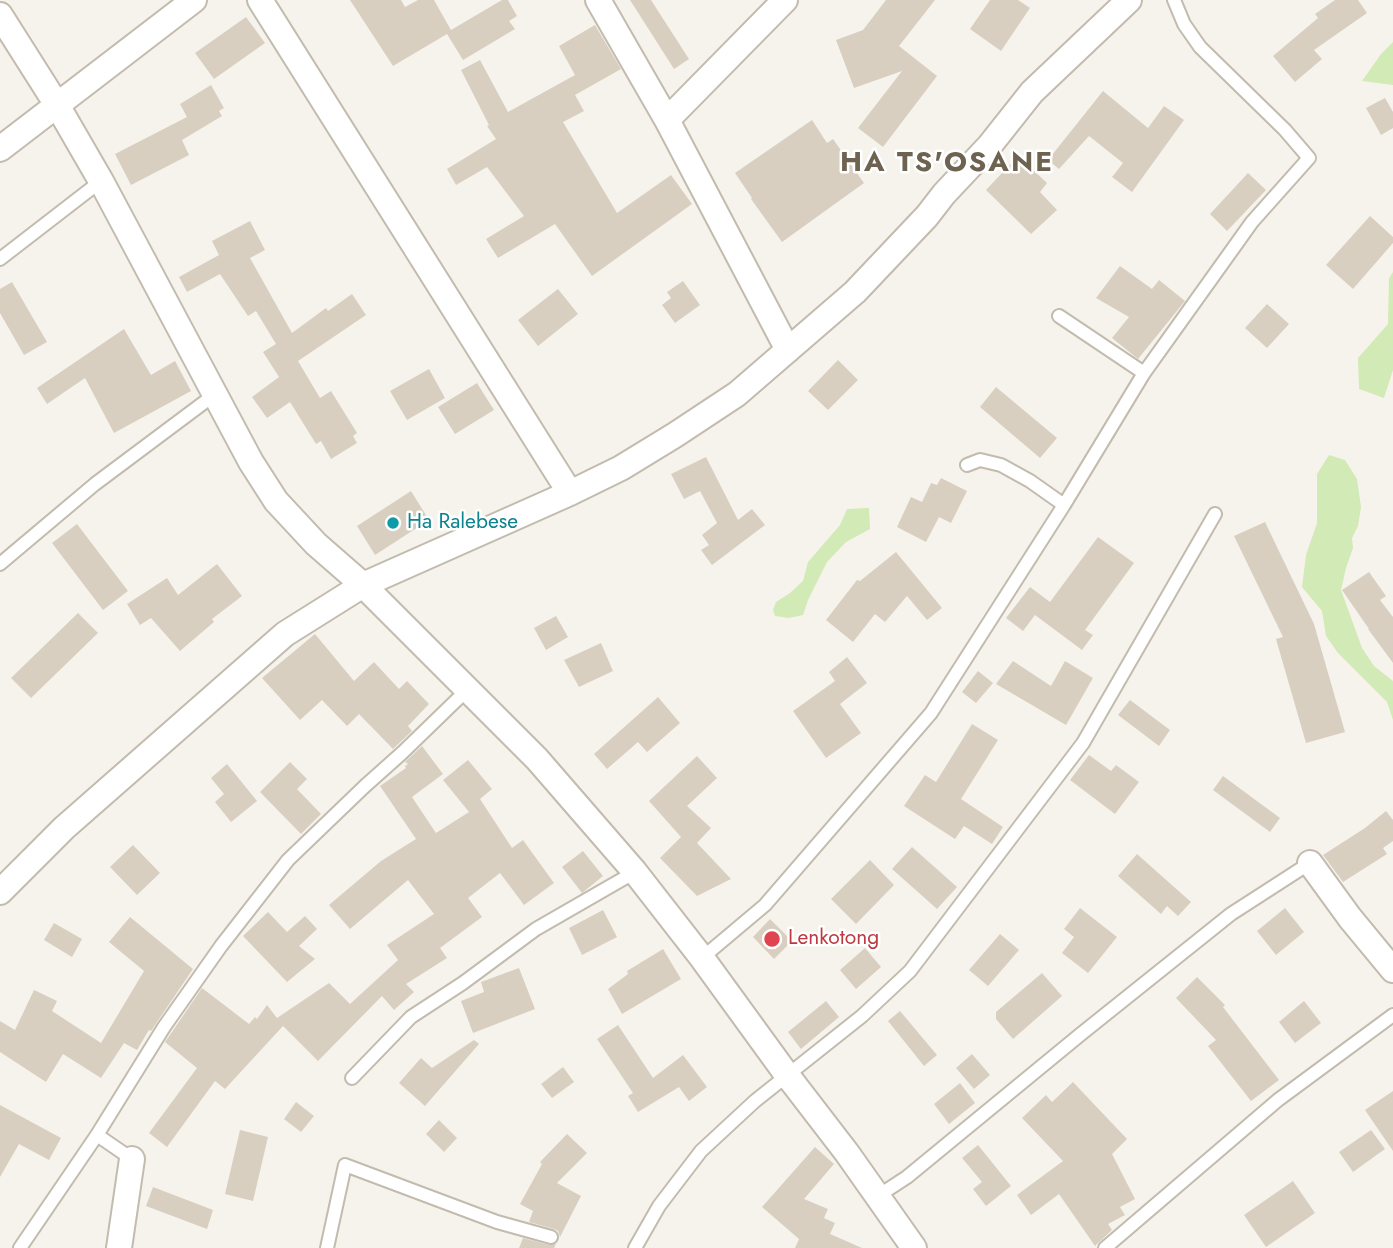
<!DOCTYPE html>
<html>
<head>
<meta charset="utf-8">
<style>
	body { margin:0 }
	canvas { display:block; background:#f6f3ec }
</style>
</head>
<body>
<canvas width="1393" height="1248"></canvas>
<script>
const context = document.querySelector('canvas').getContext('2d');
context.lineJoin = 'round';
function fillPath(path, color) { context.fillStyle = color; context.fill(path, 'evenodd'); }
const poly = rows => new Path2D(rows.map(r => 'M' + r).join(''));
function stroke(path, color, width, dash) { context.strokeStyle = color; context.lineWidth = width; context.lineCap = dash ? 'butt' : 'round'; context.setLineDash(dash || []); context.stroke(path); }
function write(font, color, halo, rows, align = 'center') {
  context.font = font + ' Jost,sans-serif'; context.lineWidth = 5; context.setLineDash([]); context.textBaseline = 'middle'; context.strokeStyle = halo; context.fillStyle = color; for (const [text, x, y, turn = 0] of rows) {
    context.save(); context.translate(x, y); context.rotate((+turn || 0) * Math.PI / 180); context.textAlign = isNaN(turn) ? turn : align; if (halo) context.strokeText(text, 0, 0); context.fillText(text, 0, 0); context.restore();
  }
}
fillPath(poly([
	[1393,42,1393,85,1362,81,1381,54],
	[1393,272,1393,370,1384,398,1359,389,1358,358,1388,324,1389,278],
	[1329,455,1345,460,1357,479,1361,507,1358,526,1352,538,1353,548,1346,568,1341,590,1362,648,1374,666,1393,681,1393,720,1387,702,1338,653,1326,636,1322,611,1302,587,1306,555,1317,523,1317,474],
	[869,508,870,529,846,542,827,562,808,600,803,615,789,618,775,616,773,610,776,602,790,593,803,581,808,562,840,525,847,509]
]), '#d2eab5');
fillPath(poly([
	[350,0,401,0,405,7,418,0,434,0,451,30,502,0,508,0,517,16,509,21,515,29,463,60,447,34,393,66],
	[630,0,651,0,689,59,674,69],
	[886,0,935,0,899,46,937,76,883,147,858,128,902,71,854,88,836,40,863,30],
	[990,0,1018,0,1030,8,1001,51,970,29],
	[1335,0,1358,0,1367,13,1314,50,1322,59,1295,82,1273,56,1318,18,1315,14],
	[246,17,265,43,214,79,195,53],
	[595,25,621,69,575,95,584,111,563,122,617,213,671,175,692,204,592,276,555,224,498,258,486,239,524,216,487,167,456,185,447,169,496,139,487,126,489,125,461,70,480,60,508,112,575,75,559,46],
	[211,85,224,108,219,111,222,116,182,140,189,155,131,185,115,154,187,117,180,104],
	[1103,91,1148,128,1164,106,1184,120,1132,192,1112,177,1123,163,1089,136,1059,169,1048,160],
	[1385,98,1393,112,1393,128,1381,135,1366,108],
	[812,120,827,143,833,139,864,183,782,242,751,199,752,198,735,173],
	[1018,156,1047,183,1040,192,1057,210,1031,234,986,190],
	[1248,173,1266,190,1227,231,1210,214],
	[1370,216,1393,237,1393,243,1353,289,1326,265],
	[250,221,265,250,250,258,292,333,326,308,328,311,352,294,366,315,298,361,320,398,331,391,357,433,353,436,357,443,331,459,321,441,316,444,290,402,267,418,252,397,279,377,263,352,276,344,256,311,248,316,220,274,187,292,179,277,219,255,212,241],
	[1120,266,1152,289,1159,280,1185,301,1138,359,1112,338,1129,317,1096,298],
	[683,281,700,305,675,323,662,305,671,298,667,292],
	[12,282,47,342,24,355,0,313,0,289],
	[558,289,578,314,538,346,518,320],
	[1267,304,1289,324,1267,348,1245,328],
	[124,329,151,375,175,361,191,391,114,433,85,378,47,404,37,388],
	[838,360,858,380,828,410,808,391],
	[429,369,445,398,407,420,390,391],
	[477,383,494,410,455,434,438,407],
	[996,387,1057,438,1040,458,980,407],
	[706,457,738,520,752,509,765,525,712,565,701,550,709,545,702,535,717,523,700,491,684,499,671,474],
	[941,478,967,491,951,523,939,517,926,542,897,527,911,497,922,502,931,483,937,485],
	[411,491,429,520,375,555,357,526],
	[1265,522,1314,624,1345,732,1306,743,1276,639,1283,637,1234,536],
	[77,524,128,591,103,610,52,543],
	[1098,537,1134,563,1085,630,1093,635,1082,650,1035,615,1023,631,1006,618,1030,587,1050,602],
	[896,552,942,608,927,620,907,596,885,622,875,614,853,642,826,620,857,580,860,581],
	[217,564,242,596,212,619,214,622,180,651,151,618,140,625,127,604,167,578,178,595],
	[1369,572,1386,596,1380,600,1393,617,1393,663,1368,629,1369,629,1342,590],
	[78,613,98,633,31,698,11,678],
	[556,616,568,637,546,650,534,628],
	[315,634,354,681,374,662,399,689,407,681,429,704,408,726,412,731,393,749,359,714,347,726,322,700,300,720,262,678],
	[601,643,613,671,579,687,564,660],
	[847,657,867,683,840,704,861,733,826,758,793,711,835,681,829,672],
	[1013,661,1051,686,1065,661,1093,678,1066,725,996,684],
	[978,671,993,683,976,703,962,692],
	[658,697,680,723,647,752,638,742,607,769,594,754],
	[1130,700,1170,730,1159,746,1118,715],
	[972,724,998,740,961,799,1003,827,992,844,964,826,955,839,904,806,925,775,936,782],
	[422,746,443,774,412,797,436,833,469,812,443,780,468,760,492,789,480,799,512,848,523,840,554,883,524,905,500,873,468,898,482,917,440,948,447,958,406,984,414,992,394,1010,382,996,318,1061,283,1026,225,1089,215,1081,167,1147,149,1133,197,1068,165,1042,202,988,249,1024,255,1017,257,1019,267,1005,277,1018,329,983,350,1004,398,960,387,945,434,914,408,880,350,929,329,905,381,861,416,839,380,786,406,768,405,766,408,764,405,762],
	[1089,755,1111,771,1116,765,1139,782,1115,814,1070,780],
	[697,756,717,778,687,806,711,828,697,843,731,879,697,896,660,858,681,837,649,801],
	[290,762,307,779,297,789,321,814,301,834,260,792],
	[227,764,257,801,231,822,215,802,224,794,211,778],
	[1223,776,1280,818,1270,832,1213,790],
	[1386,811,1393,820,1393,841,1383,848,1387,854,1343,882,1323,855,1365,828],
	[133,845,160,873,137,895,110,867],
	[912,847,957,887,937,909,892,869],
	[583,851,603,876,582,893,562,867],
	[1137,854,1191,902,1178,916,1167,906,1161,914,1118,876],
	[870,860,894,885,856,924,831,899],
	[1080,908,1117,937,1088,973,1062,953,1074,937,1064,929],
	[1285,908,1304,932,1276,955,1257,931],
	[603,910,617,937,582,955,569,928],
	[268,912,287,932,305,916,317,929,299,946,315,959,287,982,243,936],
	[130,917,193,969,151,1031,149,1030,137,1050,124,1043,101,1078,63,1054,46,1082,0,1052,0,1021,15,1030,34,990,57,1001,52,1011,101,1043,144,971,109,942],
	[770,919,792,941,774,959,753,937],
	[54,923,82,939,72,957,44,940],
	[1000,934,1019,950,988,986,969,970],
	[865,948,881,967,856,989,840,970],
	[663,949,681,979,622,1014,608,989,628,974,627,971],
	[519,968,535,1009,473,1033,461,1001,484,992,481,982],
	[1042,973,1062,996,1013,1039,996,1019,996,1012],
	[1197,977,1225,1005,1223,1007,1279,1080,1251,1101,1208,1046,1216,1040,1176,998],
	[826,1001,839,1017,801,1049,788,1032],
	[1304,1001,1321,1023,1295,1043,1279,1022],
	[900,1011,937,1055,924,1066,888,1021],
	[618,1025,653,1078,683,1055,707,1087,689,1101,679,1087,638,1112,628,1096,633,1093,597,1039],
	[474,1040,479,1044,425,1106,399,1083,421,1058,432,1068],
	[972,1054,990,1075,974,1089,956,1068],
	[563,1067,574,1082,552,1098,541,1084],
	[1073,1082,1127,1139,1112,1154,1135,1199,1120,1207,1125,1215,1108,1224,1112,1230,1095,1246,1059,1194,1031,1215,1017,1195,1063,1161,1022,1118,1046,1095,1052,1102],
	[960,1083,975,1103,949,1124,934,1104],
	[1393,1091,1393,1151,1365,1110],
	[296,1102,314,1116,301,1132,284,1119],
	[0,1105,61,1138,49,1160,19,1144,0,1177],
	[439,1120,457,1138,444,1152,426,1134],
	[240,1130,268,1137,253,1201,225,1194],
	[1371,1130,1385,1149,1353,1172,1339,1152],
	[567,1134,587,1153,557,1183,581,1196,560,1237,558,1231,554,1229,529,1222,533,1211,520,1204,542,1164,540,1162],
	[978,1145,1011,1186,986,1206,973,1189,982,1182,962,1158],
	[815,1147,834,1164,804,1199,828,1209,824,1218,835,1223,830,1234,862,1248,795,1248,799,1239,762,1207],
	[1293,1181,1315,1213,1266,1247,1244,1215],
	[153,1187,213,1210,207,1229,146,1206],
	[523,1238,549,1245,556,1244,554,1248,519,1248]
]), '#d8cfc1');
const lane = poly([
	[0,259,101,181],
	[1059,316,1144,373],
	[967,465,980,460,1001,465,1030,481,1064,505],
	[0,564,95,484,214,395],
	[702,958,765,905,931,713,1064,505,1144,373,1252,222,1309,158,1285,130,1200,47,1184,24,1174,0],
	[352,1078,411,1017,463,983,536,929,635,872],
	[97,1135,132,1159],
	[878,1196,907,1177,1081,1034,1231,914,1310,863],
	[20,1248,97,1135,164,1027,221,946,288,860,365,786,402,753,468,689],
	[327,1248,345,1165,497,1222,551,1237],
	[635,1248,659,1206,701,1151,755,1101,862,1016,910,971,1083,743,1215,514],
	[1105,1248,1278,1100,1393,1015]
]);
const street = poly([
	[260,0,570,493],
	[598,0,667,120,788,350],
	[0,15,57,105,101,181,251,462,276,501,316,544,363,585,537,759,635,872,702,958,787,1075,847,1153,914,1248],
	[667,120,785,0],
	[0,149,194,0],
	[1310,863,1350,918,1393,970],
	[0,892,64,828,285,634,363,585,570,493,621,468,675,435,737,394,855,292,927,216,944,194,990,145,1032,92,1129,0],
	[119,1248,132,1159]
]);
stroke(lane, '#c2bbae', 16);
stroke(street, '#c2bbae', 28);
stroke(lane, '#fff', 12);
stroke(street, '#fff', 24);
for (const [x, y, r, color] of [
	[393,523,7,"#0f9aa8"],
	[772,939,9,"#e0444e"]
]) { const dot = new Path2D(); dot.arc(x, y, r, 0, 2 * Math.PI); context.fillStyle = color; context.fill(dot); stroke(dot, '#fff', 2.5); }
write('21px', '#0d838f', '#fff', [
	["Ha Ralebese",407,523]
], 'left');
write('21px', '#be3a42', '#fff', [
	["Lenkotong",788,939]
], 'left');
context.letterSpacing = '2px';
write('bold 28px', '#6e6250', '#fff', [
	["HA TS'OSANE",947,164]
]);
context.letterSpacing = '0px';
</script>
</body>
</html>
